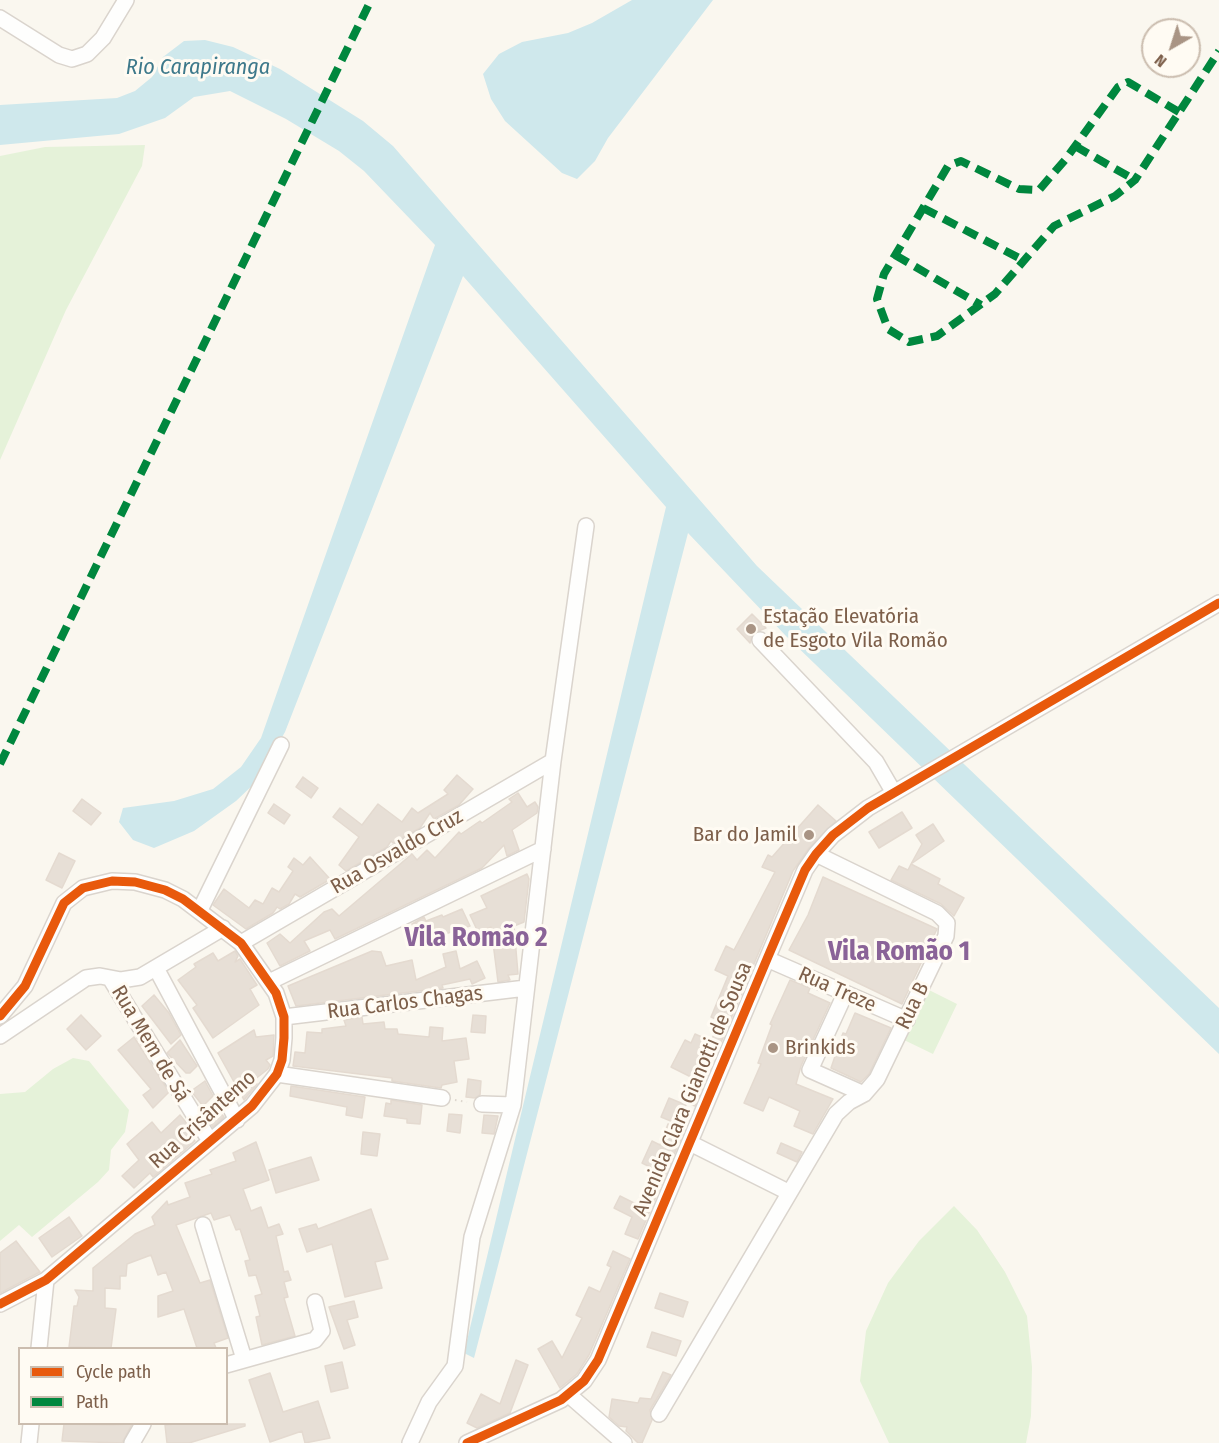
<!DOCTYPE html>
<html>
<head>
<meta charset="utf-8">
<style>
	body { margin:0 }
	#map { position:relative; width:1219px; height:1443px; overflow:hidden; background:#faf7ef; font-family:"Fira Sans Condensed",sans-serif }
	canvas { display:block }
	.legend { position:absolute; left:18px; top:1347px; width:210px; height:78px; box-sizing:border-box; background:#fffbf3; border:2px solid #cbbdaf; margin:0; padding:8px 10px; list-style:none; font-size:18px; color:#7d5f4a }
	.legend li { display:flex; align-items:center; gap:12px; height:30px }
	.legend b { width:30px; border:2px solid #cbbdaf }
	.north { position:absolute; left:1141px; top:18px; width:60px; height:60px; box-sizing:border-box; background:#fffbf3; border:2px solid #cbbdaf; border-radius:50%; rotate:219deg; font-size:16px; font-weight:700; line-height:24px; text-align:center; color:#7d5f4a }
	.north::after { content:''; display:block; margin:auto; width:21px; height:27px; background:#a99484; clip-path:polygon(50% 0,100% 100%,50% 72%,0 100%) }
</style>
</head>
<body>
<div id="map">
<canvas width="1219" height="1443"></canvas>
<ul class="legend">
<li><b style="height:8px;background:#e8590c"></b>Cycle path</li>
<li><b style="height:8px;background:#00873e"></b>Path</li>
</ul>
<div class="north">N</div>
</div>
<script>
const context = document.querySelector('canvas').getContext('2d');
context.lineJoin = 'round';
function fillPath(path, color) { context.fillStyle = color; context.fill(path, 'evenodd'); }
const poly = rows => new Path2D(rows.map(r => 'M' + r).join(''));
function stroke(path, color, width, dash) { context.strokeStyle = color; context.lineWidth = width; context.lineCap = dash ? 'butt' : 'round'; context.setLineDash(dash || []); context.stroke(path); }
function write(font, color, halo, rows, align = 'center') {
  context.font = font + ' "Fira Sans Condensed",sans-serif'; context.lineWidth = 6; context.setLineDash([]); context.textBaseline = 'middle'; context.strokeStyle = halo; context.fillStyle = color; for (const [text, x, y, turn = 0] of rows) {
    context.save(); context.translate(x, y); context.rotate((+turn || 0) * Math.PI / 180); context.textAlign = isNaN(turn) ? turn : align; if (halo) context.strokeText(text, 0, 0); context.fillText(text, 0, 0); context.restore();
  }
}
fillPath(poly([
	[145,145,142,166,66,310,0,460,0,156,45,147],
	[927,989,957,1004,933,1054,902,1039],
	[73,1058,89,1061,129,1110,125,1132,111,1150,109,1170,98,1182,32,1237,19,1225,0,1241,0,1094,25,1092,53,1069],
	[954,1206,977,1230,1005,1272,1027,1316,1032,1367,1031,1416,1026,1443,889,1443,860,1381,866,1331,888,1283,919,1241]
]), '#e5f2d9');
fillPath(poly([
	[632,0,713,0,608,138,595,161,577,179,562,173,505,121,491,99,483,74,499,54,522,42,568,33,592,23],
	[205,40,233,47,280,69,363,121,393,146,757,566,1219,1008,1219,1054,786,636,688,533,474,1358,464,1353,666,507,463,276,285,732,257,781,236,801,194,831,154,848,133,840,119,822,123,808,174,801,213,789,241,767,261,738,435,245,364,171,339,151,286,119,230,91,194,97,165,118,119,134,0,145,0,105,117,98,135,91,152,77,163,57,184,41]
]), '#cfe8ec');
const building = poly([
	[752,614,766,628,753,633,750,643,737,629,752,614],
	[457,775,473,789,459,805,434,819,430,813,420,828,393,843,391,841,387,847,346,871,339,865,359,837,333,817,340,808,362,825,378,804,402,822,412,808,418,813,448,794,444,790,457,775],
	[303,777,318,788,311,798,296,787,303,777],
	[518,793,527,807,535,802,538,807,537,813,512,830,519,850,507,856,504,845,482,868,335,939,330,930,304,941,310,951,280,966,267,943,280,934,290,943,324,912,332,909,339,916,412,854,417,860,427,850,435,858,459,832,461,834,480,821,482,823,512,802,509,799,518,793],
	[82,799,101,813,91,825,73,811,82,799],
	[274,804,290,815,284,824,268,813,274,804],
	[818,805,836,821,809,848,793,871,717,1052,711,1049,699,1072,708,1075,695,1106,683,1101,693,1078,671,1067,685,1040,691,1043,695,1034,711,1041,720,1021,711,1017,728,976,715,970,726,946,734,950,775,872,762,867,768,855,772,857,818,805],
	[902,812,912,828,879,848,869,832,902,812],
	[933,824,944,841,911,864,922,844,916,835,933,824],
	[59,853,75,861,62,888,46,880,59,853],
	[310,857,330,879,329,880,300,897,295,894,289,904,280,909,277,907,273,913,246,929,213,905,224,889,249,908,255,900,263,904,272,888,279,892,293,871,288,867,294,858,303,865,310,857],
	[911,864,940,879,938,884,964,898,954,916,941,904,891,880,899,866,908,870,911,864],
	[527,874,529,879,524,922,514,926,518,974,508,975,510,980,498,982,491,927,478,932,470,915,487,908,481,896,527,874],
	[823,877,937,929,902,1004,789,950,808,915,823,877],
	[462,909,470,926,420,942,412,924,424,917,426,921,442,915,443,917,462,909],
	[235,951,238,956,235,962,240,959,257,985,250,989,259,1005,213,1038,193,1008,197,1005,178,980,196,967,194,964,213,953,218,961,235,951],
	[372,951,381,952,386,966,412,960,416,980,446,967,443,954,456,951,460,969,477,961,485,978,472,984,470,979,442,985,443,988,296,1006,288,986,372,951],
	[790,980,810,988,808,993,830,1003,801,1066,796,1084,833,1099,813,1134,794,1126,800,1111,769,1097,763,1111,744,1103,761,1064,758,1063,772,1025,770,1024,790,980],
	[154,995,169,1013,181,1035,171,1044,142,1006,154,995],
	[855,1013,891,1028,869,1074,861,1082,831,1068,843,1033,846,1034,855,1013],
	[81,1015,101,1036,86,1050,67,1029,81,1015],
	[473,1015,486,1016,485,1033,471,1032,473,1015],
	[362,1017,363,1024,384,1022,385,1029,397,1029,398,1034,429,1037,430,1027,443,1028,442,1041,466,1038,469,1059,454,1061,457,1082,442,1085,441,1088,392,1081,392,1078,293,1066,295,1052,305,1053,307,1032,322,1033,322,1029,346,1026,344,1020,362,1017],
	[254,1030,256,1037,274,1035,273,1056,266,1060,270,1065,268,1069,254,1080,257,1084,244,1100,218,1053,254,1030],
	[134,1037,169,1092,153,1108,143,1095,151,1089,118,1050,134,1037],
	[180,1040,197,1066,190,1073,186,1073,167,1053,180,1040],
	[468,1079,481,1081,480,1095,475,1098,466,1097,468,1079],
	[205,1081,213,1096,203,1106,191,1091,205,1081],
	[291,1086,365,1097,362,1118,346,1115,347,1107,290,1096,291,1086],
	[669,1098,686,1105,678,1124,661,1117,669,1098],
	[391,1100,422,1105,420,1124,407,1123,407,1119,384,1116,386,1103,391,1104,391,1100],
	[216,1107,224,1117,213,1127,206,1116,216,1107],
	[449,1114,462,1115,460,1133,447,1131,449,1114],
	[180,1115,189,1126,185,1130,195,1141,153,1177,150,1173,134,1188,122,1176,139,1160,127,1144,152,1122,161,1133,180,1115],
	[484,1115,498,1116,494,1134,482,1133,484,1115],
	[668,1124,684,1131,638,1239,625,1234,632,1217,614,1208,620,1196,644,1208,662,1173,642,1163,652,1141,660,1145,668,1124],
	[363,1132,380,1134,377,1156,361,1154,363,1132],
	[256,1142,269,1180,243,1189,251,1211,261,1207,268,1228,279,1224,283,1234,276,1236,284,1272,288,1271,291,1280,284,1282,288,1297,284,1298,295,1336,262,1345,256,1317,260,1316,255,1296,262,1294,256,1275,249,1276,245,1261,250,1260,240,1229,236,1230,230,1215,214,1220,211,1213,176,1225,200,1283,210,1280,228,1338,214,1343,216,1348,197,1348,184,1309,158,1317,158,1296,173,1291,166,1272,158,1275,151,1255,127,1264,126,1276,120,1276,120,1289,105,1288,105,1308,116,1309,111,1348,69,1347,74,1306,77,1306,79,1297,75,1290,93,1291,93,1268,135,1234,155,1225,152,1217,167,1201,168,1205,190,1197,185,1183,212,1174,210,1170,236,1161,233,1153,256,1142],
	[781,1143,802,1152,797,1162,777,1153,781,1143],
	[311,1157,319,1180,276,1193,269,1170,311,1157],
	[371,1209,388,1259,375,1262,382,1288,345,1297,332,1244,307,1252,299,1229,316,1224,318,1229,371,1209],
	[69,1217,82,1236,52,1257,39,1238,69,1217],
	[16,1241,40,1272,0,1293,0,1253,16,1241],
	[613,1251,630,1259,589,1355,577,1374,560,1388,538,1349,552,1341,562,1358,582,1318,576,1315,589,1287,600,1292,611,1267,607,1265,613,1251],
	[660,1293,688,1302,683,1317,655,1308,660,1293],
	[354,1301,358,1317,347,1320,355,1345,344,1349,329,1307,354,1301],
	[652,1332,681,1341,676,1356,647,1347,652,1332],
	[516,1360,528,1365,510,1413,477,1428,467,1423,481,1394,500,1404,516,1360],
	[342,1362,348,1388,331,1392,325,1366,342,1362],
	[663,1372,671,1375,650,1410,652,1420,642,1443,638,1443,626,1431,627,1427,619,1426,609,1417,612,1399,638,1403,640,1398,651,1399,663,1372],
	[270,1373,283,1412,318,1401,330,1438,305,1443,302,1431,270,1442,249,1380,270,1373],
	[64,1424,111,1425,132,1424,122,1443,62,1441,64,1424],
	[175,1424,245,1424,245,1426,189,1443,167,1443,165,1425,175,1424]
]);
fillPath(building, '#e7dfd6');
stroke(building, '#e4dad0', 1.5);
const minor = poly([
	[0,18,59,55,72,59,87,54,103,38,126,0],
	[760,640,876,762,894,793],
	[200,910,281,745],
	[241,943,553,761],
	[767,959,907,1020],
	[156,968,237,1120],
	[110,978,210,1141],
	[269,982,543,849],
	[845,994,810,1070,864,1094],
	[0,1016,25,986,64,903,83,888,112,881,135,882,165,890,183,899,241,943,276,993,284,1017,284,1038,282,1060,277,1074,252,1106,46,1280,0,1304],
	[284,1017,526,988],
	[0,1036,86,978,100,976,121,980,140,977,223,928],
	[277,1074,442,1098],
	[482,1104,513,1105,514,1097,553,761,586,526],
	[690,1143,788,1192],
	[203,1225,244,1359],
	[39,1348,46,1280],
	[226,1365,315,1340,322,1331,315,1302],
	[569,1395,624,1443],
	[659,1414,836,1114,849,1102,864,1094,877,1079,946,936,947,923,937,913,816,854],
	[29,1443,31,1424],
	[132,1443,143,1424],
	[410,1443,429,1402,455,1366,472,1237,513,1105],
	[467,1443,561,1400,584,1381,598,1360,767,959,805,870,816,854,833,835,868,808,1219,603]
]);
stroke(minor, '#dad4cd', 18);
stroke(poly([
	[455,1100,467,1102]
]), '#ddd6ce', 2, [1.5, 4.5]);
stroke(minor, '#fefefd', 15);
stroke(poly([
	[1179,112,1128,82,1118,87,1065,160,1039,190,1019,189,961,161,948,166,884,274,877,299,888,329,909,342,937,336,995,294,1054,226,1115,196,1135,180,1219,51],
	[1075,146,1135,180],
	[923,208,1023,260],
	[895,255,981,305],
	[0,764,371,0]
]), '#00873e', 8, [15, 8]);
stroke(poly([
	[0,1016,25,986,64,903,83,888,112,881,135,882,165,890,183,899,241,943,276,993,284,1017,284,1038,282,1060,277,1074,252,1106,46,1280,0,1304],
	[467,1443,561,1400,584,1381,598,1360,767,959,805,870,816,854,833,835,868,808,1219,603]
]), '#e8590c', 9);
for (const [x, y, r, color] of [
	[751,629,6,"#a99484"],
	[809,835,6,"#a99484"],
	[773,1048,6,"#a99484"]
]) { const dot = new Path2D(); dot.arc(x, y, r, 0, 2 * Math.PI); context.fillStyle = color; context.fill(dot); stroke(dot, '#fffbf3', 2); }
write('21px', '#7d5f4a', '#fffbf3', [
	["Estação Elevatória",763,617],
	["de Esgoto Vila Romão",763,641],
	["Bar do Jamil",797,835,"right"],
	["Brinkids",785,1048]
], 'left');
write('21px', '#7d5f4a', '#fffbf3', [
	["Rua Osvaldo Cruz",397,852,-30],
	["Rua Treze",837,990,24],
	["Rua Carlos Chagas",405,1003,-7],
	["Rua B",913,1006,-64],
	["Rua Mem de Sá",150,1044,59],
	["Avenida Clara Gianotti de Sousa",693,1089,-67],
	["Rua Crisântemo",203,1120,-42]
]);
write('italic 22px', '#3e798b', '#fffbf3', [
	["Rio Carapiranga",198,68]
]);
write('bold 27px', '#8a6398', '#fffbf3', [
	["Vila Romão 2",476,938],
	["Vila Romão 1",899,952]
]);
</script>
</body>
</html>
